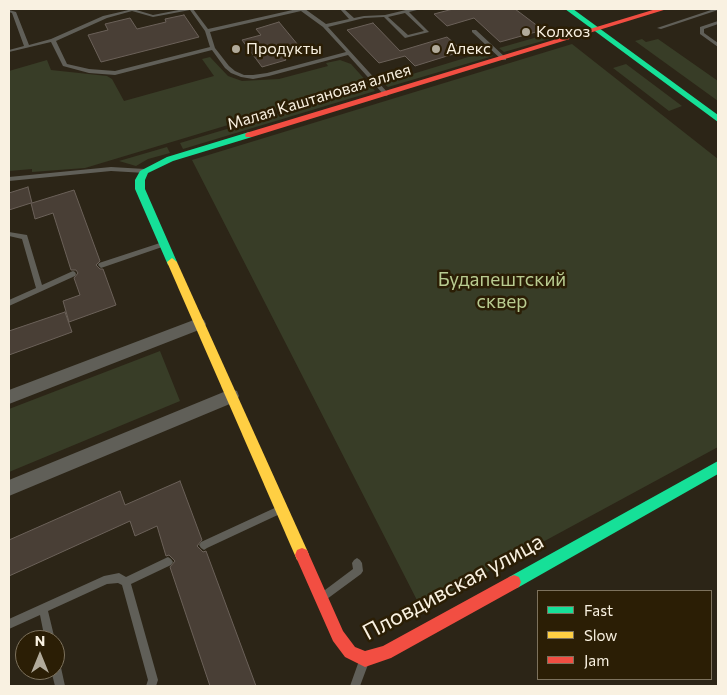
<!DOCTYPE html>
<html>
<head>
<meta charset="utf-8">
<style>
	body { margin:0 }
	#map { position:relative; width:727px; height:695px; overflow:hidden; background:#2c2517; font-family:Commissioner,sans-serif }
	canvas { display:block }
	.frame { position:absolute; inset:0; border:10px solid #f9f1e1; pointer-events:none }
	.legend { position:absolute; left:537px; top:590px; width:175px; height:90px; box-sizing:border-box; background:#2b1e05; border:1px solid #7d725d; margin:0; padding:6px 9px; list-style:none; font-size:15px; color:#f9f1e1 }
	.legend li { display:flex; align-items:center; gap:10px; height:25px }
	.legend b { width:25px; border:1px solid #7d725d }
	.north { position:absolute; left:15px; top:630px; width:50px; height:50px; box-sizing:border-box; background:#2b1e05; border:1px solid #7d725d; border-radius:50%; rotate:0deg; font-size:14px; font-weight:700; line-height:20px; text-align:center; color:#f9f1e1 }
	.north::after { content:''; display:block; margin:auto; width:18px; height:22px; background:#b1aa9a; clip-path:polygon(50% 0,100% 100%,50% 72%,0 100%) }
</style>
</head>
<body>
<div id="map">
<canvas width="727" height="695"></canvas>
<div class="frame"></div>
<ul class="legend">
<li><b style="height:6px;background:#16e098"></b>Fast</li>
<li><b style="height:6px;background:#ffcf43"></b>Slow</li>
<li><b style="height:6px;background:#f24e42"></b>Jam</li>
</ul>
<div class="north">N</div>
</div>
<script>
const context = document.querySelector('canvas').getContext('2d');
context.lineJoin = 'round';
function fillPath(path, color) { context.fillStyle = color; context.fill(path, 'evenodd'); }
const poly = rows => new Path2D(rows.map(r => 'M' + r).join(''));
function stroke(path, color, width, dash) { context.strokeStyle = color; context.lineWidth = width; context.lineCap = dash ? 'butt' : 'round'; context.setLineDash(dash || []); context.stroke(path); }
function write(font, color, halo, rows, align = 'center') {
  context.font = font + ' Commissioner,sans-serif'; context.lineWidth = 5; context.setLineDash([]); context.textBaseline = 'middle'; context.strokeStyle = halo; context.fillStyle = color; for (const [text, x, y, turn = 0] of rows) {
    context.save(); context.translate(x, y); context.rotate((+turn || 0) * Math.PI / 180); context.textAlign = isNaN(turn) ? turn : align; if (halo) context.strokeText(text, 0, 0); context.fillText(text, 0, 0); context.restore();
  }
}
fillPath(poly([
	[555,32,560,36,504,52,499,48],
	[642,39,646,42,658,39,718,81,718,101,635,41],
	[572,44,718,159,718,447,421,608,192,160],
	[488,51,493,56,388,87,383,83],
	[210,57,228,76,242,81,279,79,328,66,326,63,340,60,351,64,368,83,85,168,32,172,32,169,9,171,9,71,47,60,51,70,107,76,112,79,124,101,214,76,202,59],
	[626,64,682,106,669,111,613,68],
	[371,86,375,91,183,149,180,143],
	[167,147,170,153,148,159,136,166,119,161],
	[160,351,180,401,9,472,9,409]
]), '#383d27');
const building = poly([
	[453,9,515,9,543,30,500,42,474,18,447,26,434,14,453,9],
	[184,15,199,37,101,62,88,35,108,30,105,24,130,18,137,29,166,22,165,19,184,15],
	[279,22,298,45,279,51,286,60,262,67,242,40,261,35,256,29,279,22],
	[373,23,400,51,447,37,463,51,415,66,405,56,379,63,347,30,373,23],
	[28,187,32,203,74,190,100,261,96,265,100,269,103,269,116,305,69,322,63,301,80,295,74,278,78,273,76,270,71,270,53,213,35,219,31,203,9,210,9,193,28,187],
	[65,312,72,332,9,355,9,331,65,312],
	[180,481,202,540,197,546,203,552,206,551,256,686,210,686,170,567,175,561,169,555,166,556,157,526,135,536,130,521,9,576,9,540,120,491,125,505,180,481]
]);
fillPath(building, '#493f36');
stroke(building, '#6b6159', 1);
fillPath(poly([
	[133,9,153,15,184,9,193,9,208,29,297,9,305,9,326,24,349,19,340,9,344,9,354,18,364,16,385,15,410,9,417,9,417,10,409,12,429,32,405,38,384,17,364,18,328,27,388,93,388,95,386,96,384,95,348,55,269,76,253,79,241,77,231,73,225,68,212,50,115,75,89,73,63,66,51,42,9,52,9,50,24,46,12,13,9,12,9,10,16,12,29,45,51,39,103,16,133,9],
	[190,10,205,31,210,47,115,71,89,69,67,64,56,41,107,18,132,11,153,17,190,10],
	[301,11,323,27,346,52,267,73,253,75,244,75,235,71,229,66,215,48,210,32,301,11],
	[405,13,424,31,408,35,388,17,405,13],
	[714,9,718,9,718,10,661,29,657,28,714,9],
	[718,21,718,24,704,29,704,33,718,43,718,47,700,34,700,27,718,21],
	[472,30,476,30,506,58,506,60,502,60,472,32,472,30],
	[111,167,145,169,148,171,145,173,111,171,9,181,9,177,111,167],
	[9,232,27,235,42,285,73,271,75,272,76,274,75,276,9,306,9,300,36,288,22,239,9,236,9,232],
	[163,242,165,242,166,244,165,246,101,268,98,265,99,263,163,242],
	[279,506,282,507,283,510,282,513,207,548,204,550,201,548,199,545,201,542,279,506],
	[168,557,171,559,173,562,171,565,131,584,158,680,156,686,146,686,148,680,122,585,118,583,107,584,48,611,55,640,45,640,40,615,9,629,9,619,104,576,119,573,126,577,168,557],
	[357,558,360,560,362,563,363,571,361,574,327,599,324,601,321,599,319,596,321,593,353,569,352,563,354,560,357,558],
	[364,657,368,658,369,662,360,686,350,686,360,658,364,657],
	[55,658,59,659,60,663,65,686,55,686,51,670,55,670,55,658]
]), '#605f58');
fillPath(poly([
	[199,318,204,320,206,324,204,328,9,404,9,390,199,318],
	[231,389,237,391,239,396,237,401,9,496,9,480,231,389]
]), '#605f58');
fillPath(poly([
	[565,9,573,9,718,115,718,122,565,9],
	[249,132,252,133,252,137,173,161,148,173,145,180,145,189,177,262,172,266,168,265,135,189,135,180,140,171,167,157,249,132],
	[718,461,718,474,519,587,514,589,509,587,507,582,509,577,718,461]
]), '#16e098');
fillPath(poly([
	[172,258,177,262,307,550,309,555,307,560,302,562,297,560,167,262,172,258]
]), '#ffcf43');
fillPath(poly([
	[656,9,667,9,252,137,246,137,245,135,246,133,656,9],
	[302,548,307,550,343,631,355,647,365,651,383,646,509,577,514,575,519,577,521,582,519,587,391,658,365,667,345,657,333,641,295,555,297,550,302,548]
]), '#f24e42');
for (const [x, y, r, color] of [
	[526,32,5,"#b1aa9a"],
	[236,49,5,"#b1aa9a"],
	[436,49,5,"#b1aa9a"]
]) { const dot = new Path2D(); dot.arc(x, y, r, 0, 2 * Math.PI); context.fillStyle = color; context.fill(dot); stroke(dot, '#2b1e05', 2); }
write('16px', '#f9f1e1', '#2b1e05', [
	["Колхоз",536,32],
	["Продукты",246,49],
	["Алекс",446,49]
], 'left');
write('16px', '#f9f1e1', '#2b1e05', [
	["Малая Каштановая аллея",319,97,-17]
]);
write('19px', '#b8cb90', '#2b1e05', [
	["Будапештский",502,280],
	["сквер",502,302]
]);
write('22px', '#f9f1e1', '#2b1e05', [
	["Пловдивская улица",453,587,-28]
]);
</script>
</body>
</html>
